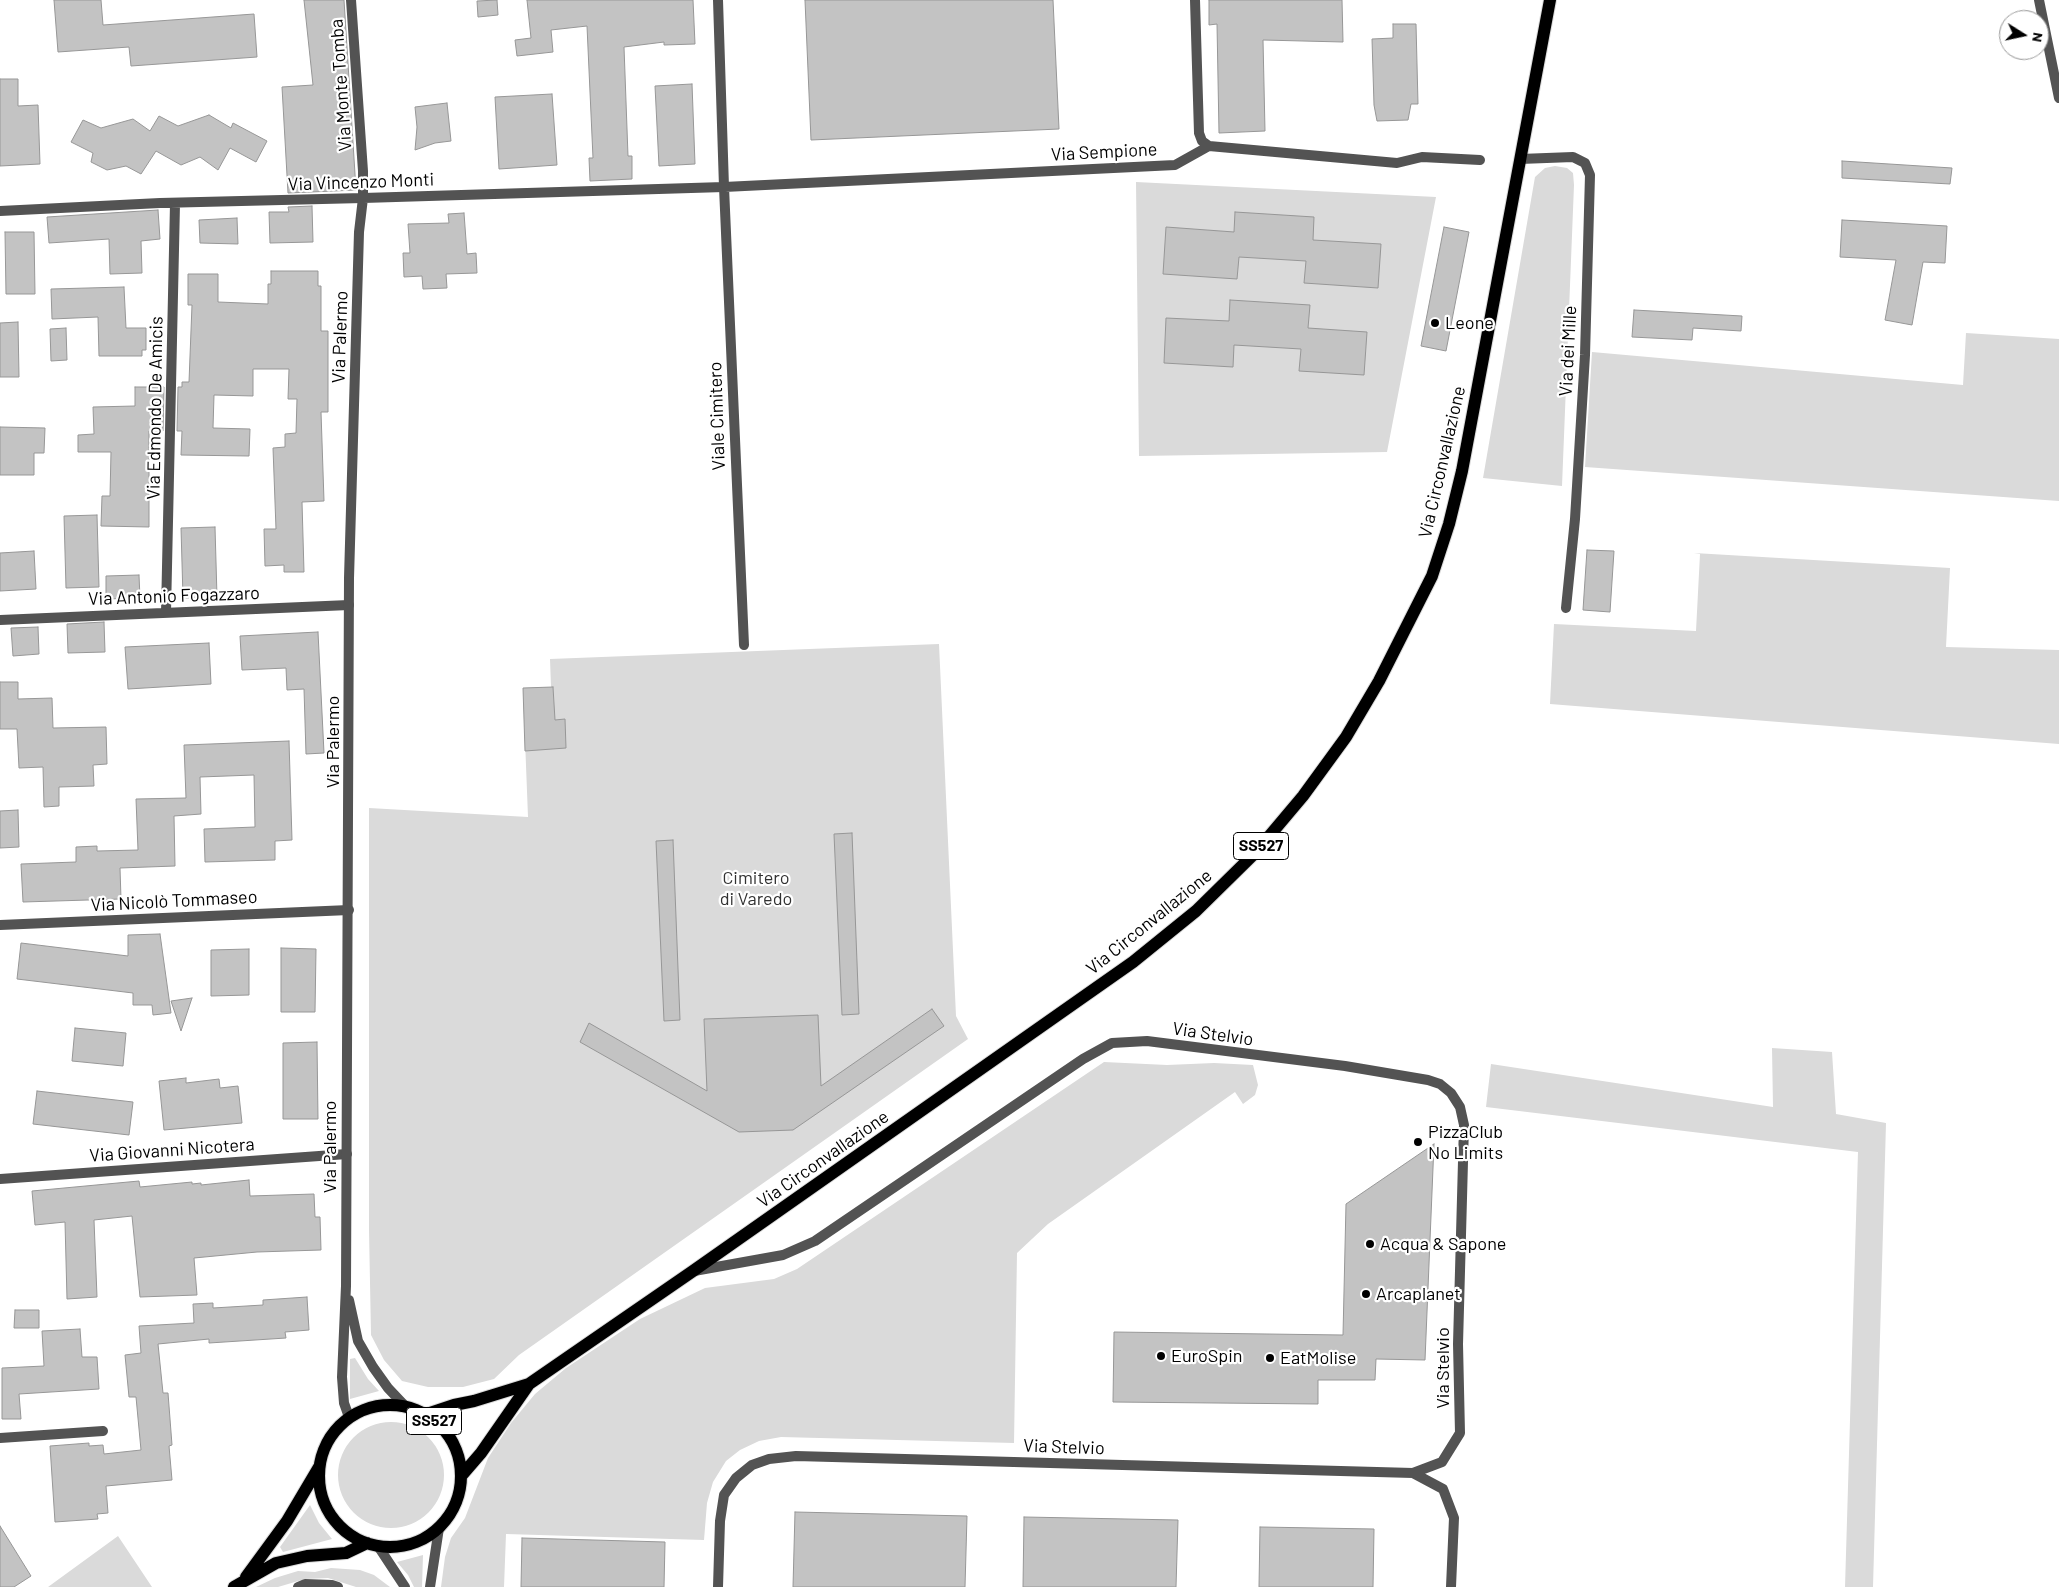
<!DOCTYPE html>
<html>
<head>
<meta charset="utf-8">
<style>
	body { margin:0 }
	#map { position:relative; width:2059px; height:1587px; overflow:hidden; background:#fff; font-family:Barlow,sans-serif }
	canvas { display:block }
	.north { position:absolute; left:1999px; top:10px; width:50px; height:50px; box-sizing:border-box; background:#fff; border:1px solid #999; border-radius:50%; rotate:100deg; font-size:14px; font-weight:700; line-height:20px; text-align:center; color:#000 }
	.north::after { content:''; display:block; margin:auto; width:18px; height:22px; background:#000; clip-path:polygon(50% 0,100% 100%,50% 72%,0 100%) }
</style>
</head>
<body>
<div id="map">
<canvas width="2059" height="1587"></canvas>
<div class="north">N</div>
</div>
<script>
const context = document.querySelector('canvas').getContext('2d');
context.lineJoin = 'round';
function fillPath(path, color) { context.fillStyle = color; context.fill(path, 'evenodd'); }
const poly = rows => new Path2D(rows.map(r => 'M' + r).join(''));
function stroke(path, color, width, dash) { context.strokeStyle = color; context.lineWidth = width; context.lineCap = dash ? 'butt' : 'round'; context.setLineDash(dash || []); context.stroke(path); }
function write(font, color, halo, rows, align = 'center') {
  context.font = font + ' Barlow,sans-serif'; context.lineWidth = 4.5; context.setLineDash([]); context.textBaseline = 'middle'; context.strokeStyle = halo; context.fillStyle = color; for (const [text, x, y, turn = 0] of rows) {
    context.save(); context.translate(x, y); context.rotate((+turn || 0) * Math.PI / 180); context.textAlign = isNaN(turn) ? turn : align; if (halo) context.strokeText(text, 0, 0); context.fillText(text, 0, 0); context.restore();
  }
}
fillPath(poly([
	[1555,166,1567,168,1573,173,1574,185,1562,486,1483,478,1535,177,1545,168],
	[1136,182,1436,197,1387,452,1139,456],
	[1966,333,2059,339,2059,501,1585,467,1592,352,1963,385],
	[1694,553,1950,568,1946,647,2059,650,2059,744,1550,704,1554,624,1696,631,1700,554],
	[939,644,956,1016,968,1039,519,1355,494,1379,463,1387,428,1387,402,1381,384,1360,371,1335,369,1230,369,808,528,817,523,688,551,687,550,659],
	[1772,1048,1832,1052,1836,1114,1886,1123,1873,1587,1845,1587,1858,1152,1486,1107,1491,1064,1773,1107],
	[1104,1062,1167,1065,1214,1063,1253,1065,1258,1085,1255,1095,1243,1104,1235,1092,1048,1224,1017,1253,1014,1443,781,1437,759,1441,740,1450,726,1461,713,1482,707,1503,704,1540,506,1534,504,1587,441,1587,445,1557,451,1538,465,1518,488,1458,511,1423,535,1394,566,1368,640,1319,705,1288,774,1279,797,1269],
	[355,1358,368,1379,379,1391,350,1399,350,1359],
	'338 1475a53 53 0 1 1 106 0a53 53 0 1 1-106 0Z',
	[310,1505,319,1523,332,1539,283,1552,280,1547],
	[118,1536,152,1587,48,1587],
	[423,1555,422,1587,414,1587,408,1575,397,1562],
	[331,1568,360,1570,374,1575,390,1587,356,1587,328,1578,305,1579,278,1587,256,1587,275,1578,298,1571,315,1572]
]), '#dadada');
const building = poly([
	[54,0,101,0,103,25,254,14,257,57,131,66,129,47,58,52,54,0],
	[304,0,344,0,356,190,288,193,282,87,313,85,304,0],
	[497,0,498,15,478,17,477,1,497,0],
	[527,0,693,0,695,44,664,45,664,42,624,47,628,156,632,156,632,179,590,181,589,158,593,158,587,26,551,30,553,52,517,56,515,40,531,38,527,0],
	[805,0,1053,0,1059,129,811,140,805,0],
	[1209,0,1342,0,1343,42,1263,40,1265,131,1219,133,1217,24,1209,25,1209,0],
	[1393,24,1416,24,1418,104,1411,104,1408,120,1377,121,1374,105,1372,39,1393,38,1393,24],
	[0,79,18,79,18,106,38,105,40,164,0,166,0,79],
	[692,84,695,164,659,166,655,86,692,84],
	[552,94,557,165,499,169,495,97,552,94],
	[447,103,451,141,435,143,415,150,417,127,415,107,447,103],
	[209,115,231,128,233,123,267,141,256,162,230,148,218,170,200,157,181,165,156,151,141,174,126,166,107,170,91,162,93,153,71,142,83,120,101,128,133,119,150,131,159,116,178,126,209,115],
	[1842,161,1952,168,1950,184,1842,178,1842,161],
	[312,206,313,242,270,243,269,212,289,212,288,207,312,206],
	[158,210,160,239,141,241,142,273,110,274,109,239,49,243,47,217,158,210],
	[1235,212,1314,217,1313,240,1381,244,1378,288,1304,283,1306,261,1239,257,1237,279,1163,274,1166,227,1234,232,1235,212],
	[464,213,467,254,476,253,477,273,446,274,447,288,423,289,422,276,404,277,403,253,410,253,408,224,449,223,448,214,464,213],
	[237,218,238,244,200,243,199,220,237,218],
	[1842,220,1947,226,1945,263,1923,262,1912,325,1885,320,1896,260,1840,257,1842,220],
	[1444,227,1469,232,1446,351,1421,346,1444,227],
	[5,232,34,232,35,294,6,294,5,232],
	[271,271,318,271,318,286,321,286,321,331,328,331,328,412,321,412,324,501,302,502,304,572,284,572,284,565,265,566,264,529,276,529,273,448,285,447,285,434,296,433,297,399,288,399,289,369,253,369,253,396,214,395,213,428,250,429,249,456,181,455,182,431,177,431,178,387,182,387,182,382,189,382,192,305,188,305,188,274,218,274,218,302,268,304,268,284,271,284,271,271],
	[124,287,126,328,146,328,146,350,142,350,142,356,99,356,98,317,52,319,51,289,124,287],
	[1230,300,1310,305,1308,328,1367,332,1364,375,1299,371,1301,349,1234,345,1233,367,1164,363,1166,318,1229,321,1230,300],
	[1634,310,1742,316,1741,331,1693,328,1692,340,1632,337,1634,310],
	[18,322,19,377,0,377,0,323,18,322],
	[66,328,67,360,51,361,50,329,66,328],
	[135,387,164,387,163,431,149,431,149,527,101,526,102,496,110,496,111,452,78,452,78,435,94,434,93,407,135,406,135,387],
	[0,427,45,428,44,453,34,453,34,475,0,475,0,427],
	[97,515,99,587,66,588,64,516,97,515],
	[215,527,217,597,183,598,181,528,215,527],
	[1587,550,1614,551,1610,612,1583,610,1587,550],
	[34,551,36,589,0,591,0,553,34,551],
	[139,575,140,598,106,599,106,576,139,575],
	[104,622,105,652,68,653,67,624,104,622],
	[38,627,39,654,13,656,11,628,38,627],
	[318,632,324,753,306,754,304,689,287,690,286,668,242,670,240,636,318,632],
	[209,643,211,684,128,689,125,647,209,643],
	[0,682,18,682,18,699,52,698,53,728,106,727,107,764,93,765,94,786,59,787,59,806,44,807,43,767,19,768,17,729,0,729,0,682],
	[553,687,555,720,565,719,566,748,525,751,523,688,553,687],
	[289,741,292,840,275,841,275,860,205,862,204,829,255,827,254,775,200,777,201,814,174,816,175,866,120,868,121,899,23,902,21,864,76,862,76,847,97,846,97,851,138,850,136,799,186,798,184,745,289,741],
	[18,810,19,847,0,848,0,811,18,810],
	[852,833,859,1014,842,1015,834,834,852,833],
	[673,840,680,1020,664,1021,656,841,673,840],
	[160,934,171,1013,153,1015,152,1005,133,1005,133,993,17,979,21,943,128,956,128,935,160,934],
	[281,948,316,949,315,1012,281,1012,281,948],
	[249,949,249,995,211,996,211,950,249,949],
	[192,998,181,1031,171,1001,192,998],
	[932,1009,944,1026,793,1130,739,1132,580,1042,589,1023,707,1091,704,1019,818,1015,821,1086,932,1009],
	[75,1028,126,1033,123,1066,72,1061,75,1028],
	[317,1042,318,1119,283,1119,283,1043,317,1042],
	[186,1078,186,1083,219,1079,220,1088,238,1086,242,1123,164,1130,159,1081,186,1078],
	[37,1091,133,1102,129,1135,33,1124,37,1091],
	[1434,1144,1425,1360,1376,1359,1375,1380,1318,1380,1318,1404,1113,1402,1114,1332,1343,1335,1346,1204,1434,1144],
	[249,1180,250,1196,314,1194,315,1217,320,1217,321,1250,257,1252,194,1258,197,1295,140,1297,132,1216,94,1220,97,1297,67,1299,65,1222,35,1225,32,1191,139,1181,140,1187,192,1182,192,1184,201,1183,201,1185,249,1180],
	[307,1297,309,1330,285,1332,286,1338,209,1343,209,1339,158,1344,163,1393,168,1393,172,1445,169,1446,172,1480,106,1486,108,1513,97,1514,98,1519,55,1522,50,1446,89,1443,89,1446,103,1445,104,1454,141,1450,136,1397,129,1397,125,1355,141,1353,139,1326,194,1323,193,1304,213,1303,213,1308,263,1305,263,1300,307,1297],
	[15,1310,39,1310,39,1328,14,1328,15,1310],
	[80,1329,82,1357,97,1357,99,1389,19,1394,21,1419,2,1419,2,1368,44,1366,42,1331,80,1329],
	[795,1512,967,1516,965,1587,793,1587,795,1512],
	[1024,1517,1178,1520,1176,1587,1023,1587,1024,1517],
	[0,1526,31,1576,14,1587,0,1587,0,1526],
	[1260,1527,1374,1529,1373,1587,1259,1587,1260,1527],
	[522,1538,665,1542,664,1587,521,1587,522,1538]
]);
fillPath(building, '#c3c3c3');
stroke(building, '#979797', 1);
const primary = poly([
	'319 1476a71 71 0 1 1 142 0a71 71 0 1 1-142 0Z',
	[427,1414,454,1405,474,1401,529,1384,693,1271,1133,962,1196,911,1255,853,1303,796,1346,737,1379,681,1432,576,1449,524,1462,471,1550,0],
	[462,1475,481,1453,529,1384],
	[246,1577,287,1521,319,1467],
	[234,1587,276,1563,307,1556,346,1553,367,1543]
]);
stroke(primary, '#dbdbdb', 14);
stroke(poly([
	[1195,0,1199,133,1202,141,1209,146],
	[2039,0,2059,98],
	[1520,159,1573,157,1585,163,1590,175,1585,355,1575,519,1566,608],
	[0,211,160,203,363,198,363,171,351,0],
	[166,612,175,204],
	[0,620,349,605],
	[744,645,724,187,1175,165,1209,146,1397,163,1422,157,1480,160],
	[0,925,349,910],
	[0,1179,347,1154],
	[694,1271,783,1255,815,1241,1083,1059,1112,1043,1147,1041,1345,1066,1428,1080,1440,1084,1451,1093,1460,1107,1464,1125,1458,1344,1460,1433,1442,1462,1413,1473,796,1456,769,1459,752,1465,736,1478,724,1495,720,1521,718,1587],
	[0,1438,103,1431],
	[1413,1473,1443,1489,1454,1518,1451,1587]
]), '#535353', 10);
stroke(poly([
	[349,1300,358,1341,373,1367,388,1388,405,1406],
	[349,1417,344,1403,342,1377,346,1286,349,578,359,232,363,198,724,187,718,0],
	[378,1546,405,1587],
	[298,1587,305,1584,332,1585,338,1587],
	[430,1587,439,1528]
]), '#535353', 10);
stroke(primary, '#000', 12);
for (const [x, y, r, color] of [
	[1435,323,5,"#000"],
	[1418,1142,5,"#000"],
	[1370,1244,5,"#000"],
	[1366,1294,5,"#000"],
	[1161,1356,5,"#000"],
	[1270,1358,5,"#000"]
]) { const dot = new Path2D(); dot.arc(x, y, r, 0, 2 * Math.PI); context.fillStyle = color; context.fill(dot); stroke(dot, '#fff', 2); }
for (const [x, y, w] of [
	[1261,846,55],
	[434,1421,55]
]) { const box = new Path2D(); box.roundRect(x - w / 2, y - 13.5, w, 27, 4); context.fillStyle = '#fff'; context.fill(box); stroke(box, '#000', 1); }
write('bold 16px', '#000', null, [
	["SS527",1261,846],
	["SS527",434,1421]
]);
write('18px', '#000', '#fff', [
	["Via Monte Tomba",341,85,-94],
	["Via Sempione",1104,152,-3],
	["Via Vincenzo Monti",361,182,-2],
	["Via Palermo",340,337,-88],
	["Via dei Mille",1568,351,-87],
	["Via Edmondo De Amicis",155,408,-89],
	["Viale Cimitero",717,416,-92],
	["Via Circonvallazione",1442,462,-77],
	["Via Antonio Fogazzaro",174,596,-2],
	["Via Palermo",333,742,-90],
	["Via Nicolò Tommaseo",174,901,-3],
	["Via Circonvallazione",1149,922,-39],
	["Via Stelvio",1213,1034,8],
	["Via Palermo",330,1147,-90],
	["Via Giovanni Nicotera",172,1150,-4],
	["Via Circonvallazione",823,1159,-35],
	["Via Stelvio",1443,1368,-90],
	["Via Stelvio",1064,1447,2]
]);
write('18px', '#000', '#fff', [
	["Leone",1445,323],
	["PizzaClub",1428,1132],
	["No Limits",1428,1153],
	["Acqua & Sapone",1380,1244],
	["Arcaplanet",1376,1294],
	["EuroSpin",1171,1356],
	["EatMolise",1280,1358]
], 'left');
write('18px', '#313131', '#fff', [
	["Cimitero",756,878],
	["di Varedo",756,899]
]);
</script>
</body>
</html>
